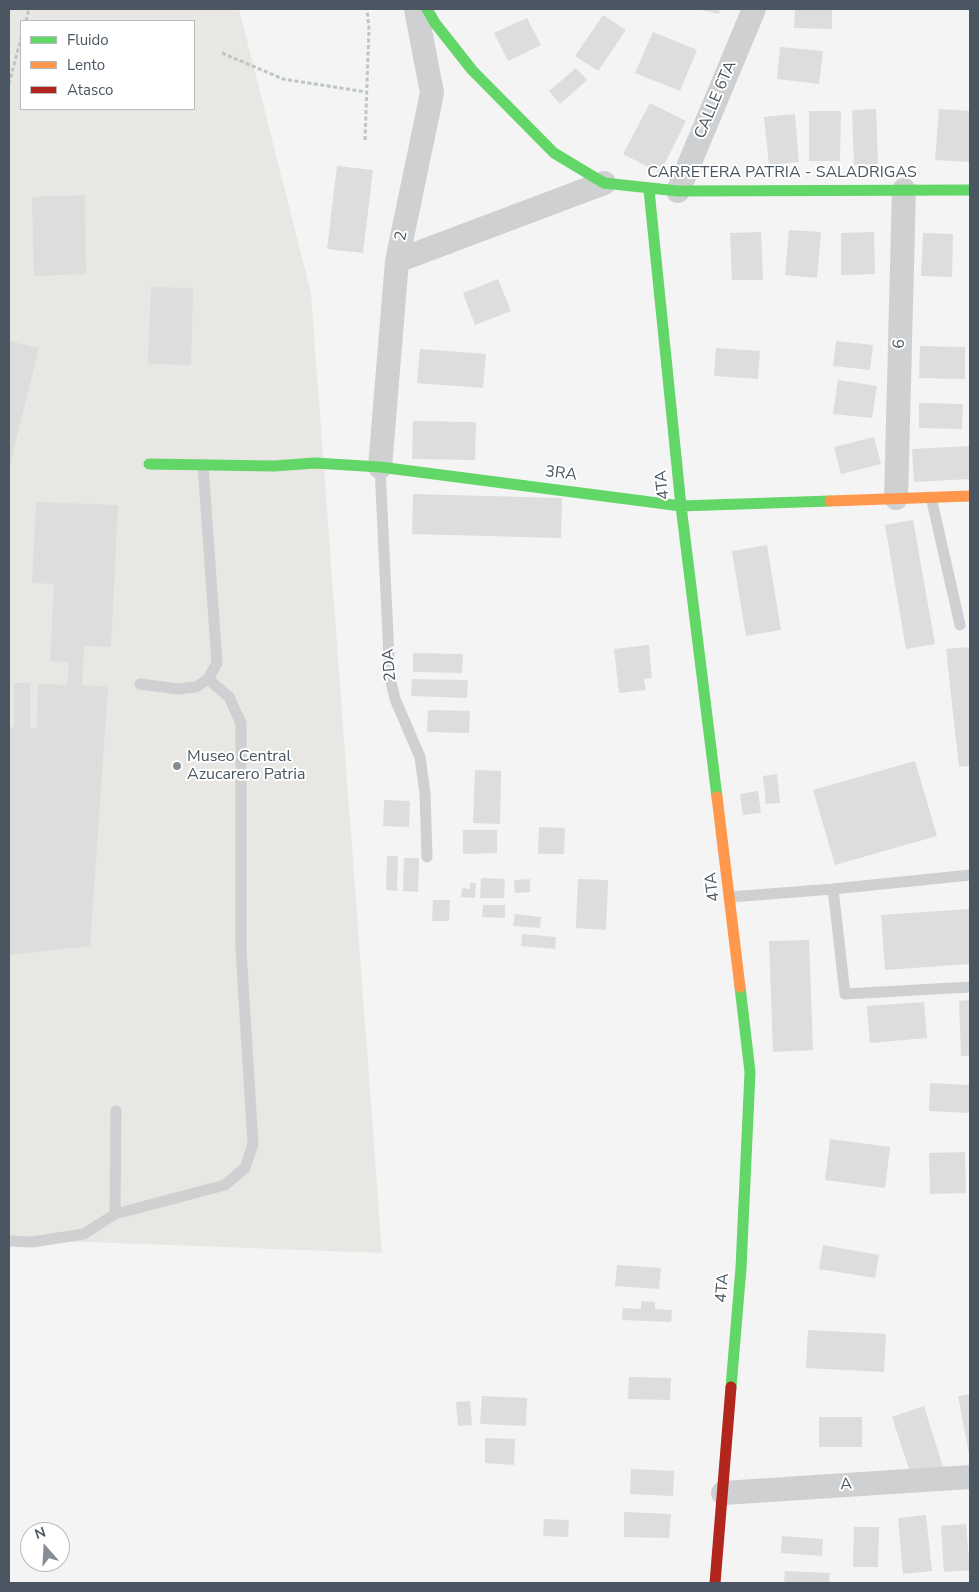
<!DOCTYPE html>
<html>
<head>
<meta charset="utf-8">
<style>
	body { margin:0 }
	#map { position:relative; width:979px; height:1592px; overflow:hidden; background:#f4f4f4; font-family:"Nunito Sans",sans-serif }
	canvas { display:block }
	.frame { position:absolute; inset:0; border:10px solid #4a5661; pointer-events:none }
	.legend { position:absolute; left:20px; top:20px; width:175px; height:90px; box-sizing:border-box; background:#fff; border:1px solid #b7bbc0; margin:0; padding:6px 9px; list-style:none; font-size:15px; color:#4a5661 }
	.legend li { display:flex; align-items:center; gap:10px; height:25px }
	.legend b { width:25px; border:1px solid #b7bbc0 }
	.north { position:absolute; left:20px; top:1522px; width:50px; height:50px; box-sizing:border-box; background:#fff; border:1px solid #b7bbc0; border-radius:50%; rotate:341deg; font-size:14px; font-weight:700; line-height:20px; text-align:center; color:#4a5661 }
	.north::after { content:''; display:block; margin:auto; width:18px; height:22px; background:#868d94; clip-path:polygon(50% 0,100% 100%,50% 72%,0 100%) }
</style>
</head>
<body>
<div id="map">
<canvas width="979" height="1592"></canvas>
<div class="frame"></div>
<ul class="legend">
<li><b style="height:6px;background:#63d668"></b>Fluido</li>
<li><b style="height:6px;background:#ff974d"></b>Lento</li>
<li><b style="height:6px;background:#b3261e"></b>Atasco</li>
</ul>
<div class="north">N</div>
</div>
<script>
const context = document.querySelector('canvas').getContext('2d');
context.lineJoin = 'round';
function fillPath(path, color) { context.fillStyle = color; context.fill(path, 'evenodd'); }
const poly = rows => new Path2D(rows.map(r => 'M' + r).join(''));
function stroke(path, color, width, dash) { context.strokeStyle = color; context.lineWidth = width; context.lineCap = dash ? 'butt' : 'round'; context.setLineDash(dash || []); context.stroke(path); }
function write(font, color, halo, rows, align = 'center') {
  context.font = font + ' "Nunito Sans",sans-serif'; context.lineWidth = 4; context.setLineDash([]); context.textBaseline = 'middle'; context.strokeStyle = halo; context.fillStyle = color; for (const [text, x, y, turn = 0] of rows) {
    context.save(); context.translate(x, y); context.rotate((+turn || 0) * Math.PI / 180); context.textAlign = isNaN(turn) ? turn : align; if (halo) context.strokeText(text, 0, 0); context.fillText(text, 0, 0); context.restore();
  }
}
fillPath(poly([
	[9,9,239,9,311,293,382,1253,9,1239],
	[21,21,194,21,194,109,21,109]
]), '#e8e7e3');
fillPath(poly([
	[697,9,720,9,719,14],
	[795,9,832,9,832,29,794,28],
	[603,15,626,30,598,71,575,56],
	[527,18,541,45,508,61,494,33],
	[653,32,697,50,680,91,635,73],
	[780,47,823,51,819,84,777,79],
	[576,68,587,80,560,104,549,91],
	[650,103,686,121,660,173,623,154],
	[876,109,878,164,854,165,852,110],
	[939,109,970,111,970,162,935,160],
	[809,111,841,111,840,161,809,161],
	[795,114,799,162,769,165,764,117],
	[337,166,373,170,363,253,327,249],
	[85,195,86,274,34,276,32,197],
	[789,230,821,232,817,278,785,275],
	[761,232,763,280,732,280,730,233],
	[874,232,875,274,841,275,841,233],
	[923,233,953,234,952,277,921,276],
	[498,279,511,311,475,325,463,293],
	[151,287,193,288,191,365,148,364],
	[9,341,39,348,9,468],
	[836,341,873,345,870,370,833,366],
	[920,346,965,347,965,379,919,378],
	[716,348,760,351,758,379,714,376],
	[420,349,486,354,483,388,417,383],
	[838,380,877,386,872,418,833,414],
	[919,403,963,404,962,429,919,428],
	[413,421,476,422,475,460,412,459],
	[874,437,881,464,841,474,834,447],
	[970,446,970,479,914,482,912,449],
	[413,494,562,498,561,538,412,534],
	[36,502,118,505,111,647,84,646,82,685,108,687,90,946,9,955,9,727,14,727,14,683,30,683,30,727,37,728,38,684,67,685,69,662,50,661,54,584,32,583],
	[913,520,935,644,906,649,885,525],
	[767,545,781,630,746,636,732,551],
	[649,645,652,678,644,679,646,690,619,693,614,649],
	[970,647,970,766,959,767,946,649],
	[413,653,463,654,462,673,413,672],
	[412,679,468,680,467,698,411,696],
	[428,710,470,711,469,733,427,732],
	[915,761,937,836,835,865,813,790],
	[475,770,501,771,500,824,473,823],
	[777,774,780,803,766,804,763,776],
	[758,791,761,813,743,815,740,794],
	[384,800,410,801,409,827,383,826],
	[539,827,565,828,564,854,538,854],
	[463,830,497,830,497,853,463,854],
	[387,856,398,856,397,891,386,890],
	[404,858,419,858,418,892,403,891],
	[481,878,505,879,504,898,480,898],
	[530,879,530,892,515,893,514,880],
	[578,879,608,880,606,930,576,928],
	[470,883,476,883,475,898,461,897,462,888,470,889],
	[433,900,450,900,449,921,432,921],
	[483,905,505,905,505,918,482,917],
	[970,909,970,964,885,970,881,915],
	[515,914,541,917,540,928,513,926],
	[522,934,556,937,555,949,521,946],
	[809,940,813,1050,773,1052,769,941],
	[970,1000,970,1056,961,1056,959,1001],
	[924,1002,927,1038,870,1043,867,1006],
	[930,1083,970,1085,970,1113,929,1111],
	[830,1139,890,1147,885,1188,825,1180],
	[965,1152,966,1193,930,1194,929,1153],
	[823,1245,879,1255,875,1278,819,1269],
	[617,1265,661,1268,659,1289,615,1286],
	[641,1301,655,1302,655,1309,672,1310,671,1322,622,1320,623,1308,641,1309],
	[808,1330,886,1334,884,1372,806,1368],
	[629,1377,671,1378,670,1400,628,1399],
	[970,1394,970,1454,969,1454,958,1396],
	[482,1396,527,1398,526,1426,480,1424],
	[470,1401,472,1425,458,1426,456,1402],
	[924,1406,943,1467,912,1478,892,1417],
	[819,1417,862,1417,862,1447,819,1447],
	[485,1438,515,1439,514,1465,485,1463],
	[631,1469,674,1471,673,1496,630,1494],
	[624,1512,671,1514,669,1538,624,1537],
	[926,1515,932,1571,903,1574,898,1518],
	[544,1519,569,1520,568,1537,543,1536],
	[966,1524,970,1570,944,1572,941,1526],
	[854,1527,879,1527,878,1567,853,1567],
	[782,1536,823,1539,822,1556,781,1553],
	[785,1571,830,1573,829,1583,784,1583]
]), '#ddddde');
stroke(poly([
	[26,21,29,9],
	[222,53,283,79,366,92],
	[9,84,21,38],
	[365,140,369,29,367,9]
]), '#bcc7c4', 3, [4, 2.5]);
stroke(poly([
	[380,467,390,678,395,699,420,757,425,793,427,857],
	[931,497,960,625],
	[140,684,179,689,196,687,208,679,217,663,203,465],
	[833,889,845,994,970,987],
	[730,897,833,889,970,875],
	[115,1214,116,1111],
	[9,1241,32,1242,84,1234,115,1214,225,1185,245,1168,253,1144,241,950,241,723,229,697,208,679]
]), '#ced0d2', 11);
stroke(poly([
	[678,191,754,9],
	[397,261,604,183],
	[380,467,397,261,432,93,416,9],
	[896,498,904,190],
	[723,1493,970,1477]
]), '#ced0d2', 24);
stroke(poly([
	[427,9,435,23,472,70,554,153,604,183,678,191,970,190],
	[649,190,681,506,717,797],
	[149,464,274,466,315,463,380,467,681,506,830,501],
	[731,1387,741,1268,750,1072,740,987]
]), '#63d668', 11);
stroke(poly([
	[830,501,970,496],
	[717,797,740,987]
]), '#ff974d', 11);
stroke(poly([
	[715,1583,731,1387]
]), '#b3261e', 11);
for (const [x, y, r, color] of [
	[177,766,5,"#868d94"]
]) { const dot = new Path2D(); dot.arc(x, y, r, 0, 2 * Math.PI); context.fillStyle = color; context.fill(dot); stroke(dot, '#fff', 2); }
write('16px', '#4a5661', '#fff', [
	["CALLE 6TA",716,100,-67],
	["CARRETERA PATRIA - SALADRIGAS",782,173],
	["2",402,236,-79],
	["6",900,344,-89],
	["3RA",561,474,7],
	["4TA",663,485,-96],
	["2DA",390,665,-95],
	["4TA",713,887,-97],
	["4TA",723,1288,-85],
	["A",846,1485,-4]
]);
write('16px', '#4a5661', '#fff', [
	["Museo Central",187,757],
	["Azucarero Patria",187,775]
], 'left');
</script>
</body>
</html>
